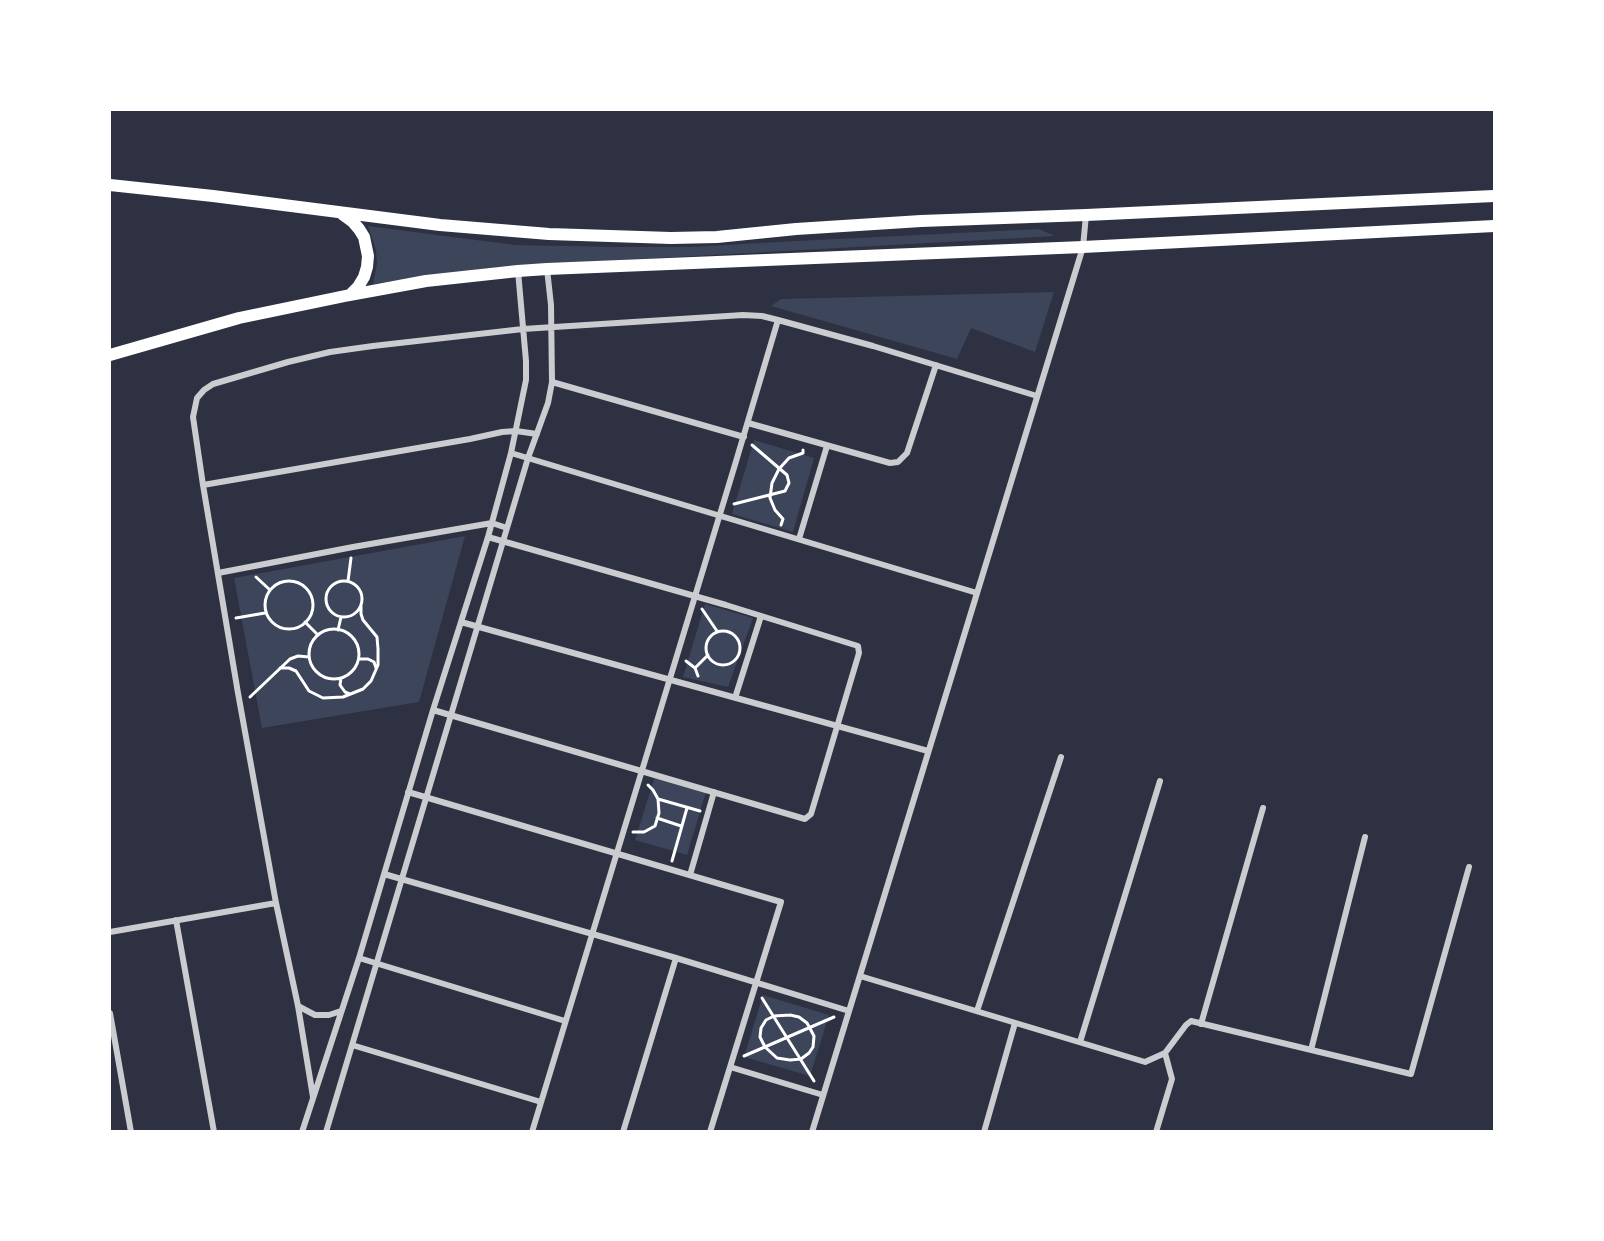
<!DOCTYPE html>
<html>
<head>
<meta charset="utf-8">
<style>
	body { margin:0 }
	#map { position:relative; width:1604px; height:1241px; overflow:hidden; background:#2d3142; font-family:Signika,sans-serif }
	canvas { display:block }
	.frame { position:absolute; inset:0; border:111px solid #fff; pointer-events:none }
</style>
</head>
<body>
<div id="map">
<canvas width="1604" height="1241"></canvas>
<div class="frame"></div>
</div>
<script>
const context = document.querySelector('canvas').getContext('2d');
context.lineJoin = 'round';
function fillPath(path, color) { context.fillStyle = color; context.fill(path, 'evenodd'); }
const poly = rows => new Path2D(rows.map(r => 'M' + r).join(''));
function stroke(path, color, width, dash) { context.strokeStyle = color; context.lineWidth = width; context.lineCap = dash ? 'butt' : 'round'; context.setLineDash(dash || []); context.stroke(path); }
fillPath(poly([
	[368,226,515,245,618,247,691,247,776,242,1039,229,1055,236,496,267,373,284,377,264,376,250],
	[1054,292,1035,352,971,328,957,359,771,306,781,299],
	[754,440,814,458,793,532,732,514],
	[465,536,419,702,262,728,234,578],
	[705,604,753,618,728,687,683,677],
	[655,776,706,792,687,855,635,840],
	[763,995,829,1015,810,1076,744,1057]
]), '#3c4559');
stroke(poly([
	[734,504,785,491,789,483,787,475,752,445],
	[781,525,783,519,775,510,770,498,772,483,779,469,789,458,803,453,803,450],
	[256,577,270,590],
	[348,581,351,558],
	'326 599a18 18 0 1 1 36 0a18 18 0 1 1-36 0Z',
	'265 605a24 24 0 1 1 48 0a24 24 0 1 1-48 0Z',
	[702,609,717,631],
	[236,618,265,613],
	[305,622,318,635],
	'309 654a25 25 0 1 1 50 0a25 25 0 1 1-50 0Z',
	[338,630,341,617],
	'706 648a17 17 0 1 1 34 0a17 17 0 1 1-34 0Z',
	[359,659,368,659,374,662,376,668],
	[686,661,695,668,698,676],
	[280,668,289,668,296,671,309,691,323,698,343,697,363,689,371,681,378,665,378,649,377,637,363,620,361,614,361,606],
	[695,668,708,655],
	[341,678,340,685,345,692,350,694],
	[250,697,290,659,298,656,309,657],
	[658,799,700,811],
	[657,818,681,826],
	[633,832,644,832,655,826,659,813,658,799,653,790,648,785],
	[672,861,687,808],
	[762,998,814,1081],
	[790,1015,799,1017,807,1023,814,1036,813,1047,809,1053,801,1059,790,1060,777,1058,765,1047,760,1037,761,1028,766,1020,774,1016,790,1015],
	[744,1056,834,1017]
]), '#fff', 3);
stroke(poly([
	[552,382,744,437],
	[748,423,890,463,898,462,907,453,936,365],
	[511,453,977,593],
	[203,485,470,439,502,432,516,431,537,434],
	[799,539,827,446],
	[218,573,353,547,492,523,507,528],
	[461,622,928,751],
	[735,698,761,616],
	[433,710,805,819,811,814,859,653,858,646,726,605,488,537],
	[408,792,781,902,710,1132],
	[384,874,676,958,849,1011],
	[690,875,714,792],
	[176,920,214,1132],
	[110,932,276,903],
	[359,958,565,1021],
	[860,976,1145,1062,1165,1053,1186,1025,1191,1021,1411,1074,1469,867],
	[298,1006,315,1015,329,1015,341,1011],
	[977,1011,1061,757],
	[110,1013,131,1132],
	[1201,1024,1263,808],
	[1080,1042,1160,781],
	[352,1045,541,1102],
	[1311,1050,1365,837],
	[730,1067,823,1095],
	[313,1097,298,1006,276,903,238,693,203,485,193,417,197,398,204,390,213,384,288,362,330,352,373,346,523,329,743,315,762,316,778,320,873,346,1037,396],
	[302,1132,359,958,433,710,488,537,511,453,526,380,526,361,518,271],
	[326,1132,528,458,548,403,552,382,551,305,547,269],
	[532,1132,734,468,778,320],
	[623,1132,676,958],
	[812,1132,1083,247,1086,215],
	[984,1132,1015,1023],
	[1156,1132,1172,1079,1165,1053]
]), '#caccd0', 6);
stroke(poly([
	[110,185,213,196,440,225,549,234,671,238,717,237,796,229,921,221,1086,215,1494,196],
	[342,214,353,222,359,229,364,237,368,256,367,267,364,277,358,287,350,295],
	[110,355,239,318,345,296,426,281,518,271,547,269,1083,247,1494,226]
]), '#fff', 12);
</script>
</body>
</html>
